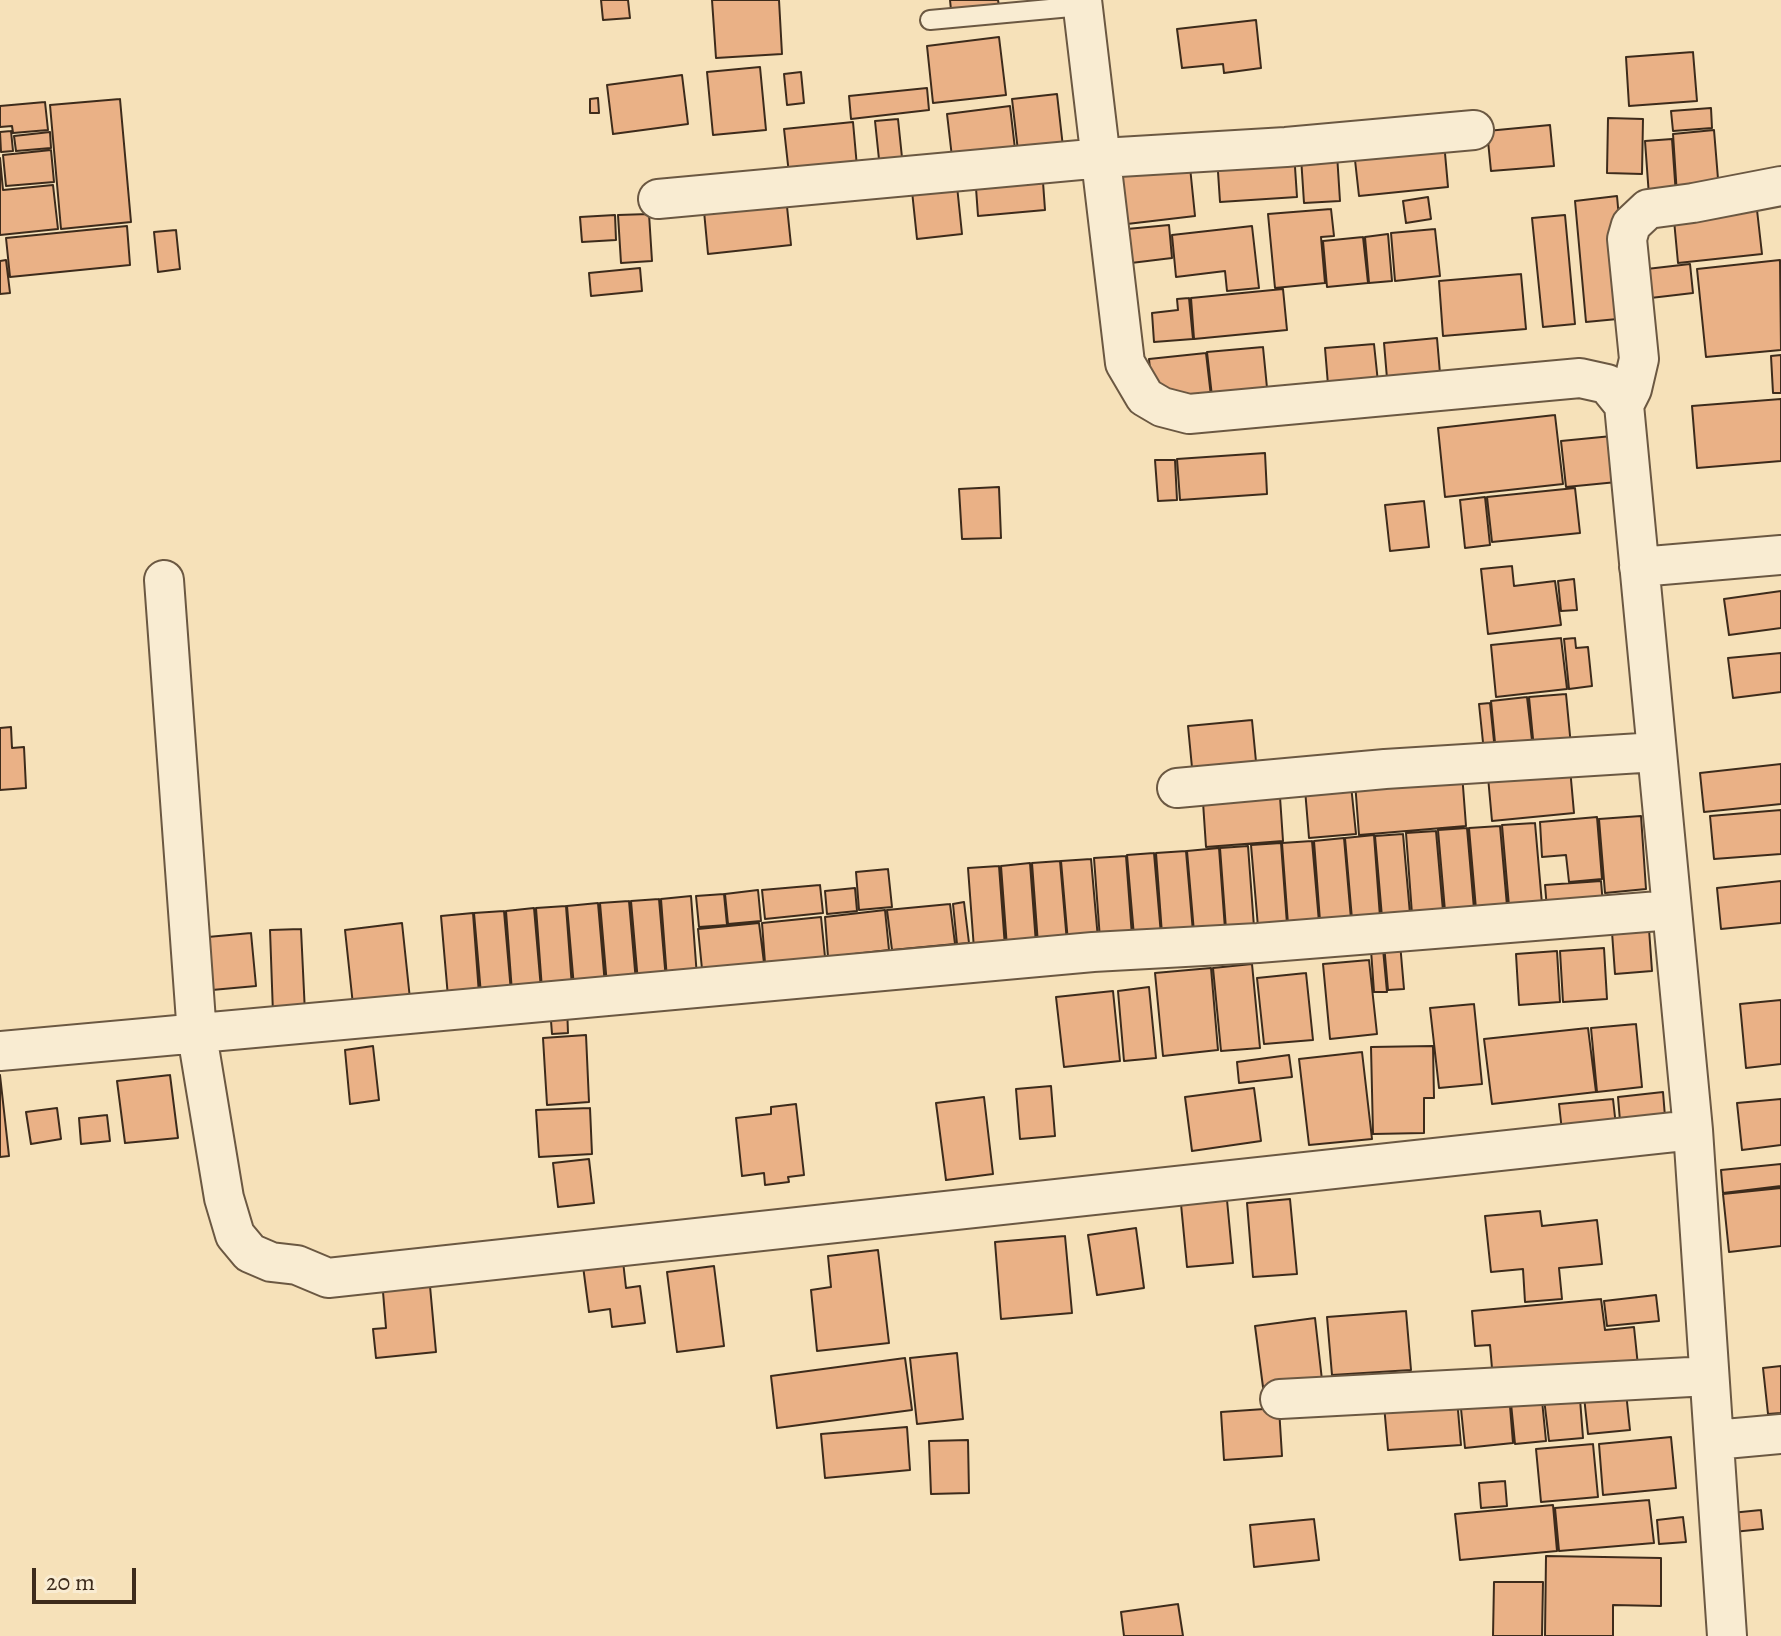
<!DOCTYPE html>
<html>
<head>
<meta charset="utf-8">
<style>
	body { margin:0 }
	#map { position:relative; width:1781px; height:1636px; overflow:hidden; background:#f6e1b9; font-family:Alegreya,serif }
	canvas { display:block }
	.scale { position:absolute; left:32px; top:1568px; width:104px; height:36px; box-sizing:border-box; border:4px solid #3d2b1b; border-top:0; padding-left:10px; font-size:24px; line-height:28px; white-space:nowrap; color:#3d2b1b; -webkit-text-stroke:6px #f9ecd2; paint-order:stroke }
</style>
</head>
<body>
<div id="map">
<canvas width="1781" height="1636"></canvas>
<div class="scale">20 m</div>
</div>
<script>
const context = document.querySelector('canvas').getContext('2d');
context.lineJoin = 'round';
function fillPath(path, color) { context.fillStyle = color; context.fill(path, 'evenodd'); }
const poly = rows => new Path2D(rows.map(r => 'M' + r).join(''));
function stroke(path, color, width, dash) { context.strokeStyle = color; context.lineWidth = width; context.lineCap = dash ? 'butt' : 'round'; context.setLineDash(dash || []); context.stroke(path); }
const building = poly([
	[601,0,628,0,630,18,603,20,601,0],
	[712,0,779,0,782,54,716,58,712,0],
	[950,0,998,0,999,6,951,10,950,0],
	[1256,20,1261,68,1224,73,1223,64,1182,68,1177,29,1256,20],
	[999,37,1006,95,933,103,927,46,999,37],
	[1693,52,1697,101,1629,106,1626,57,1693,52],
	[760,67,766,130,713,135,707,72,760,67],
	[801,72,804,103,787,105,784,74,801,72],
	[682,75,688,124,613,134,607,85,682,75],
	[927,88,929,110,851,119,849,96,927,88],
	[1057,94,1063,147,1018,151,1012,99,1057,94],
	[598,98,599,113,590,113,590,99,598,98],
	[120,99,131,222,61,229,50,105,120,99],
	[45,102,48,130,13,133,12,126,0,127,0,106,45,102],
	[1010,106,1015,149,952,157,947,114,1010,106],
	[1711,108,1712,128,1673,131,1671,111,1711,108],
	[1608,118,1643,119,1642,174,1607,173,1608,118],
	[898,119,903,167,880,169,875,121,898,119],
	[853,122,857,167,789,174,784,129,853,122],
	[1550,125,1554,166,1491,171,1487,131,1550,125],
	[1714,130,1719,191,1677,195,1673,134,1714,130],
	[11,131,13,151,1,152,0,132,11,131],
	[50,132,51,148,16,151,14,136,50,132],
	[1672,139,1676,195,1649,196,1645,141,1672,139],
	[1444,142,1448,187,1359,196,1354,151,1444,142],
	[51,150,54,182,6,186,3,155,51,150],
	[1294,152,1297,197,1220,202,1217,157,1294,152],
	[1337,154,1340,201,1304,203,1301,157,1337,154],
	[0,158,3,190,53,185,58,229,0,235,0,158],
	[1190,167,1195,216,1127,224,1122,175,1190,167],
	[1042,168,1045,210,978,216,975,174,1042,168],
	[957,186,962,234,917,239,912,191,957,186],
	[1617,196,1628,318,1586,322,1575,201,1617,196],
	[786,197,791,245,708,254,704,211,786,197],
	[1428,197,1431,219,1406,223,1403,201,1428,197],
	[1331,209,1334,236,1321,237,1325,283,1275,288,1268,214,1331,209],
	[1757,210,1762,254,1678,263,1674,220,1757,210],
	[649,214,652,261,621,263,618,215,649,214],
	[615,215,616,240,582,242,580,217,615,215],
	[1565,215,1575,324,1543,327,1532,218,1565,215],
	[1169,225,1172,258,1131,263,1127,229,1169,225],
	[127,226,130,265,10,277,6,238,127,226],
	[1252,226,1259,288,1227,291,1225,271,1176,277,1172,235,1252,226],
	[1435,229,1440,276,1395,281,1391,233,1435,229],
	[176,230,180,269,158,272,154,232,176,230],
	[1388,234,1392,281,1369,283,1365,237,1388,234],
	[1363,237,1368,283,1327,287,1323,241,1363,237],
	[6,260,10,293,0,294,0,261,6,260],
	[1780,260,1781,350,1706,357,1697,269,1780,260],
	[1690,264,1693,293,1642,299,1638,270,1690,264],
	[640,268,642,291,591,296,589,273,640,268],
	[1521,274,1526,329,1443,336,1439,281,1521,274],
	[1283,289,1287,330,1194,339,1191,298,1283,289],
	[1189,298,1193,339,1154,342,1152,313,1178,310,1177,299,1189,298],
	[1437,338,1441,385,1388,390,1384,343,1437,338],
	[1374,344,1379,392,1329,397,1325,348,1374,344],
	[1263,347,1268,398,1213,405,1207,352,1263,347],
	[1206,353,1212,405,1152,389,1149,359,1206,353],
	[1781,355,1781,393,1773,393,1771,356,1781,355],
	[1781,399,1781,461,1697,468,1692,406,1781,399],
	[1555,415,1563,484,1445,497,1438,428,1555,415],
	[1612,436,1617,482,1566,487,1561,441,1612,436],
	[1265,453,1267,494,1180,500,1177,459,1265,453],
	[1155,460,1175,460,1177,500,1158,501,1155,460],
	[999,487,1001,538,962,539,959,489,999,487],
	[1575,488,1580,533,1492,542,1487,497,1575,488],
	[1485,497,1490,545,1465,548,1460,500,1485,497],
	[1424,501,1429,547,1390,551,1385,505,1424,501],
	[1512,566,1514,586,1555,581,1561,625,1488,634,1481,569,1512,566],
	[1574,579,1577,610,1561,611,1558,581,1574,579],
	[1781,591,1781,628,1729,635,1724,599,1781,591],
	[1561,638,1567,689,1496,697,1491,645,1561,638],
	[1575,638,1576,648,1588,647,1592,686,1569,689,1564,639,1575,638],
	[1781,653,1781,692,1733,698,1728,658,1781,653],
	[1566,694,1571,746,1534,749,1529,697,1566,694],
	[1527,697,1533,749,1496,753,1491,701,1527,697],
	[1490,703,1495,751,1484,752,1479,704,1490,703],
	[1252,720,1257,772,1193,778,1188,726,1252,720],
	[11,727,12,748,24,747,26,788,0,790,0,728,11,727],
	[1781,764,1781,804,1704,812,1700,773,1781,764],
	[1487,766,1570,768,1574,813,1492,821,1487,766],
	[1462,773,1466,826,1359,835,1355,782,1462,773],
	[1351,785,1356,834,1309,838,1305,789,1351,785],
	[1280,797,1283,841,1206,847,1203,802,1280,797],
	[1781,810,1781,854,1714,859,1710,816,1781,810],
	[1641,816,1646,889,1605,893,1599,819,1641,816],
	[1597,817,1602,879,1569,882,1566,855,1542,857,1540,822,1597,817],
	[1535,823,1542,904,1509,906,1502,825,1535,823],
	[1500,826,1507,906,1476,909,1469,828,1500,826],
	[1467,828,1474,909,1445,911,1438,830,1467,828],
	[1436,831,1443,911,1412,914,1406,833,1436,831],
	[1403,834,1410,914,1382,917,1375,836,1403,834],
	[1374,835,1380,917,1352,919,1345,838,1374,835],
	[1344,838,1351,919,1320,921,1314,841,1344,838],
	[1312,841,1319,922,1288,924,1282,843,1312,841],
	[1281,843,1287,924,1258,927,1251,845,1281,843],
	[1248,846,1254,927,1226,929,1220,848,1248,846],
	[1219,848,1225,929,1194,932,1187,851,1219,848],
	[1186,851,1193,932,1162,934,1156,853,1186,851],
	[1154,853,1161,935,1134,936,1127,855,1154,853],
	[1126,856,1132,936,1100,939,1094,858,1126,856],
	[1091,859,1098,939,1068,942,1061,861,1091,859],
	[1060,861,1067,942,1038,944,1032,863,1060,861],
	[1030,863,1036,944,1007,947,1001,866,1030,863],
	[999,866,1005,947,974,949,968,868,999,866],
	[888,869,892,907,859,910,856,872,888,869],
	[1601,881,1603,905,1547,909,1545,885,1601,881],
	[1781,881,1781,923,1721,929,1717,888,1781,881],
	[820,885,823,913,765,919,762,890,820,885],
	[855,888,857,911,827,914,825,891,855,888],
	[758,890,761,921,728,924,725,894,758,890],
	[724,894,727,925,699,927,696,896,724,894],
	[691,896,697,977,667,979,661,899,691,896],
	[659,899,666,980,638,982,631,901,659,899],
	[629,901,636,982,607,985,600,903,629,901],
	[964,902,969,943,957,944,953,904,964,902],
	[598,903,605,985,574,987,567,906,598,903],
	[950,904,955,944,892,950,887,910,950,904],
	[566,906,572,987,542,989,536,908,566,906],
	[534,908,541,989,512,992,506,911,534,908],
	[885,910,889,950,828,957,825,917,885,910],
	[504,911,511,992,481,994,474,913,504,911],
	[473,913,479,994,448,997,441,916,473,913],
	[821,917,825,957,765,963,762,923,821,917],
	[402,923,410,999,353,1005,345,930,402,923],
	[759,923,764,963,702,969,698,929,759,923],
	[301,929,305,1013,273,1014,270,930,301,929],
	[1649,929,1652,971,1615,974,1612,932,1649,929],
	[251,933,256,986,201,991,197,938,251,933],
	[1400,943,1404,989,1388,990,1384,944,1400,943],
	[1604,948,1607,999,1563,1002,1560,951,1604,948],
	[1383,949,1387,992,1374,992,1371,950,1383,949],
	[1557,951,1560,1002,1519,1005,1516,954,1557,951],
	[1369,960,1377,1034,1330,1039,1323,964,1369,960],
	[1252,964,1260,1048,1221,1051,1213,968,1252,964],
	[1211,968,1218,1050,1163,1056,1155,973,1211,968],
	[1306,973,1313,1040,1264,1044,1257,978,1306,973],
	[1149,987,1156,1058,1124,1061,1118,991,1149,987],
	[1113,991,1120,1061,1064,1067,1056,997,1113,991],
	[1781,1000,1781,1064,1746,1068,1740,1004,1781,1000],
	[1474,1004,1482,1084,1439,1088,1430,1008,1474,1004],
	[567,1006,568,1033,552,1034,550,1008,567,1006],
	[1636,1024,1642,1087,1597,1092,1591,1028,1636,1024],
	[1588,1028,1596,1092,1492,1104,1484,1039,1588,1028],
	[586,1035,589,1102,547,1105,543,1038,586,1035],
	[373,1046,379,1100,350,1104,345,1050,373,1046],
	[1433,1046,1434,1098,1424,1098,1424,1133,1373,1134,1371,1047,1433,1046],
	[1362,1052,1372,1139,1309,1145,1299,1059,1362,1052],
	[1289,1055,1292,1077,1239,1083,1237,1062,1289,1055],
	[0,1075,9,1156,0,1157,0,1075],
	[170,1075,178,1138,125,1143,117,1081,170,1075],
	[1051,1086,1055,1136,1020,1139,1016,1089,1051,1086],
	[1254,1088,1261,1141,1192,1151,1185,1097,1254,1088],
	[1663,1092,1666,1129,1621,1133,1618,1097,1663,1092],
	[984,1097,993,1174,946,1180,936,1103,984,1097],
	[1613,1099,1617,1135,1563,1140,1559,1104,1613,1099],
	[1781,1099,1781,1145,1742,1150,1737,1103,1781,1099],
	[796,1104,804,1175,788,1177,789,1182,765,1185,764,1173,742,1176,736,1118,771,1114,771,1107,796,1104],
	[57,1108,61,1139,31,1144,26,1112,57,1108],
	[590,1108,592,1154,539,1157,536,1110,590,1108],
	[107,1115,110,1141,81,1144,79,1118,107,1115],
	[589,1159,594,1203,558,1207,553,1163,589,1159],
	[1781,1164,1781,1186,1723,1193,1721,1170,1781,1164],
	[1781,1188,1781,1246,1729,1252,1723,1194,1781,1188],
	[1290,1199,1297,1274,1253,1277,1247,1203,1290,1199],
	[1227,1200,1233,1263,1187,1267,1181,1204,1227,1200],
	[1540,1211,1542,1226,1597,1220,1602,1264,1559,1268,1562,1299,1525,1302,1523,1269,1491,1272,1485,1216,1540,1211],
	[1136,1228,1144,1288,1097,1295,1088,1235,1136,1228],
	[1065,1236,1072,1313,1001,1319,995,1242,1065,1236],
	[878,1250,889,1343,817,1351,811,1290,831,1287,828,1256,878,1250],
	[623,1261,626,1288,640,1286,645,1323,612,1327,610,1309,589,1312,583,1266,623,1261],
	[714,1266,724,1346,677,1352,667,1272,714,1266],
	[382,1280,430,1286,436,1352,376,1358,373,1329,386,1328,382,1280],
	[1656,1295,1659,1321,1607,1326,1604,1301,1656,1295],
	[1601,1299,1605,1330,1634,1327,1638,1366,1493,1380,1490,1345,1475,1346,1472,1311,1601,1299],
	[1406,1311,1411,1370,1332,1375,1327,1317,1406,1311],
	[1315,1318,1322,1380,1263,1387,1255,1326,1315,1318],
	[957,1353,963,1419,917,1424,910,1358,957,1353],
	[905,1358,912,1410,777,1428,771,1376,905,1358],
	[1781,1366,1781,1413,1768,1414,1763,1368,1781,1366],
	[1625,1383,1630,1430,1588,1434,1583,1387,1625,1383],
	[1579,1386,1583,1438,1549,1441,1543,1390,1579,1386],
	[1541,1390,1546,1441,1515,1444,1510,1393,1541,1390],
	[1509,1394,1513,1443,1465,1448,1460,1399,1509,1394],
	[1457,1399,1461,1445,1388,1450,1384,1405,1457,1399],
	[1279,1408,1282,1456,1224,1460,1221,1412,1279,1408],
	[907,1427,910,1470,825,1478,821,1434,907,1427],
	[1671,1437,1676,1488,1603,1495,1599,1444,1671,1437],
	[968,1440,969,1493,931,1494,929,1441,968,1440],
	[1593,1444,1598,1497,1541,1502,1536,1449,1593,1444],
	[1505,1481,1507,1506,1481,1508,1479,1483,1505,1481],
	[1649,1500,1654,1543,1559,1551,1555,1508,1649,1500],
	[1553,1505,1557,1551,1460,1560,1455,1514,1553,1505],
	[1761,1510,1763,1529,1733,1532,1731,1513,1761,1510],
	[1683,1517,1686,1542,1659,1544,1657,1520,1683,1517],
	[1314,1519,1319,1560,1254,1567,1250,1525,1314,1519],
	[1546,1556,1661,1558,1661,1606,1613,1605,1613,1636,1545,1636,1546,1556],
	[1494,1582,1543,1582,1542,1636,1493,1636,1494,1582],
	[1178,1604,1183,1636,1124,1636,1121,1612,1178,1604]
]);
fillPath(building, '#eab186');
stroke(building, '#3d2b1b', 2);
const service = poly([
	[930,20,1082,6]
]);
const minor = poly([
	[1082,0,1125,363,1145,397,1162,407,1189,414,1580,378,1607,384,1624,405,1693,1130,1727,1636],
	[658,199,1102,158,1286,147,1474,130],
	[1624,405,1632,389,1639,359,1627,239,1631,225,1648,209,1693,203,1781,186],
	[1639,567,1781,555],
	[164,580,197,1035,224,1198,235,1235,250,1253,271,1262,297,1265,328,1278,1693,1130],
	[1177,788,1385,769,1657,752],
	[0,1051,1093,952,1258,943,1672,910],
	[1280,1399,1709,1376],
	[1714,1440,1781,1434]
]);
stroke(service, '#6b5842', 22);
stroke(minor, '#6b5842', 42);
stroke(service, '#f9ecd2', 18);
stroke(minor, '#f9ecd2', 38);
</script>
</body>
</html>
